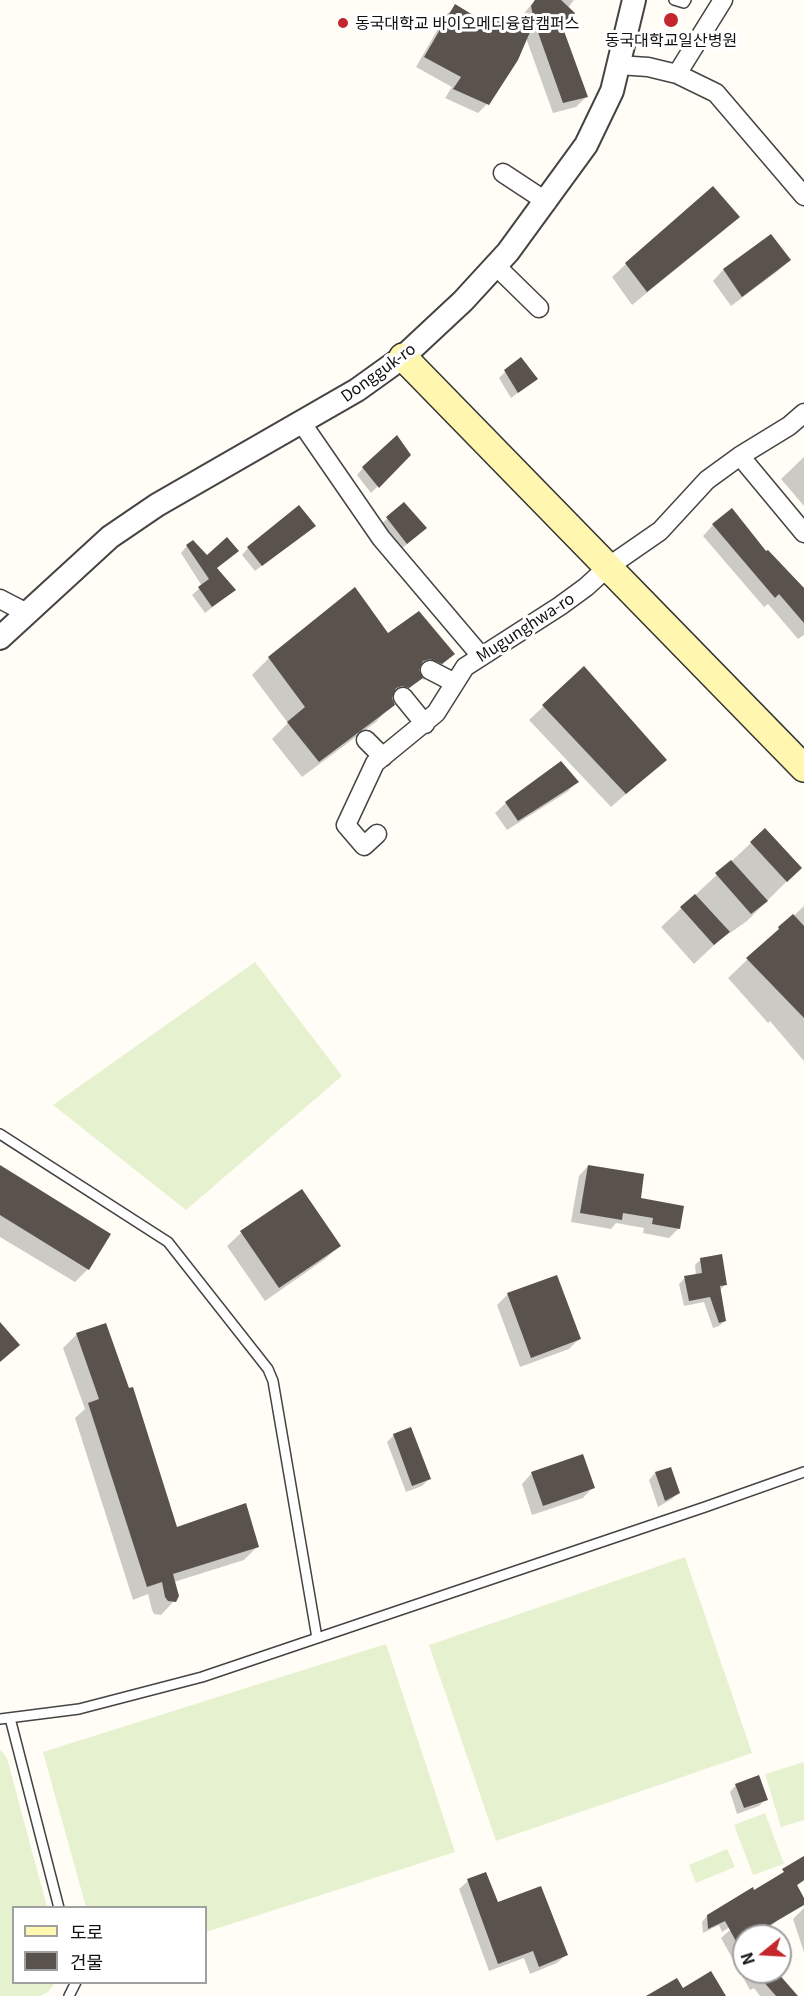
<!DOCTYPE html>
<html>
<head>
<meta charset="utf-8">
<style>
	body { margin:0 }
	#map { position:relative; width:804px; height:1996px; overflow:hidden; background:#fffdf5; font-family:Georgia,"Noto Sans KR",serif }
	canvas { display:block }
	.legend { position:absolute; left:12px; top:1906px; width:195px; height:78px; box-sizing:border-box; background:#fff; border:2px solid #a0a0a0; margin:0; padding:8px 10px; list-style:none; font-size:18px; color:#111 }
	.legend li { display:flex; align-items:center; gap:12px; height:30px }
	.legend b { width:30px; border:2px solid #a0a0a0 }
	.north { position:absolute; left:732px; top:1924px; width:60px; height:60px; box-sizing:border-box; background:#fff; border:2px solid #a0a0a0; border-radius:50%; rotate:252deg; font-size:16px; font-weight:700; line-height:24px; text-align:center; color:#111 }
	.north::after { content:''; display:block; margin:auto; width:21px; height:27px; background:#c4262e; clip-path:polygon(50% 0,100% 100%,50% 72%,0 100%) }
</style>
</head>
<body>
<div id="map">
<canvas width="804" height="1996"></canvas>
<ul class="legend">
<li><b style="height:8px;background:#fff6b0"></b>도로</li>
<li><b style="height:16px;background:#5a524d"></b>건물</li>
</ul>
<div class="north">N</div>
</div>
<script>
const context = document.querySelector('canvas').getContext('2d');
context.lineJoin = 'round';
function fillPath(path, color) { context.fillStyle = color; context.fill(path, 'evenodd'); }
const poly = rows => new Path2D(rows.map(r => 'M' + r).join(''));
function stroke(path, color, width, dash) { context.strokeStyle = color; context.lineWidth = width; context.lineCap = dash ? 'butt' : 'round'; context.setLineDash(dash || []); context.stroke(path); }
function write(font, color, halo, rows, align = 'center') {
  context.font = font + ' Georgia,"Noto Sans KR",serif'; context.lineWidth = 6; context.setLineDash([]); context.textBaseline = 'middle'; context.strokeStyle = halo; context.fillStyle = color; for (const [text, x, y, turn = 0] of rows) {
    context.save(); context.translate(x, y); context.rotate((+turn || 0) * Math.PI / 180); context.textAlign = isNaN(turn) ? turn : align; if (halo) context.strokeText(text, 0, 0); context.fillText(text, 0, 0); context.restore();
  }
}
fillPath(poly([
	[255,962,342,1076,186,1210,53,1105],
	[685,1557,752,1753,496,1841,429,1645],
	[386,1644,455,1852,206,1932,206,1908,86,1907,43,1752],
	[0,1749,7,1758,47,1907,14,1908,14,1982,55,1983,48,1992,40,1996,0,1996],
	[804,1762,804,1820,781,1827,765,1774],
	[765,1813,784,1864,753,1875,734,1825],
	[727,1849,735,1867,696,1883,689,1865]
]), '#e6f2cf');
fillPath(poly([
	[535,0,574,0,568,8,563,30,586,97,576,107,553,113,526,38,487,104,478,113,445,98,452,87,416,67,446,15,456,6,490,27,501,15,523,29,521,17],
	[737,217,724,230,632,305,612,277,626,264],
	[770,236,789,260,779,270,731,306,713,281,723,270],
	[505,372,536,379,511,398,499,378],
	[409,455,371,493,357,475,363,468],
	[804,457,804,506,781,479],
	[404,504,418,535,400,550,380,525],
	[713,525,766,554,804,588,804,635,798,639,768,604,764,607,703,536],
	[314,526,255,571,242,555,248,548],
	[187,546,216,568,234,590,205,613,192,595,202,586,181,553],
	[453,654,436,670,424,680,421,678,393,703,376,722,302,777,272,739,288,723,252,675,269,658],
	[584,668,665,760,611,807,529,720],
	[577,782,567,792,507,830,495,813,506,803],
	[751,843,800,868,747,921,730,933,729,931,694,964,661,927],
	[804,906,804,1061,770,1021,768,1023,728,978],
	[0,1166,88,1269,75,1282,0,1237],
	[588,1166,639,1199,679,1228,669,1238,643,1233,644,1228,616,1223,611,1229,571,1222,579,1176],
	[241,1233,339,1246,325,1259,265,1301,227,1246],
	[701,1259,726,1284,720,1290,725,1321,719,1326,713,1328,704,1302,684,1306,679,1284,685,1278,696,1276,695,1265],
	[556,1277,579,1339,569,1349,520,1367,497,1305,507,1295],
	[77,1334,176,1529,257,1547,244,1560,174,1582,174,1601,161,1615,154,1614,152,1610,148,1594,133,1600,75,1418,85,1409,63,1348],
	[394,1435,429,1479,422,1486,406,1492,387,1442],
	[532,1473,593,1487,583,1498,532,1515,522,1484],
	[655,1473,678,1493,672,1499,658,1507,649,1480],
	[736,1785,766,1799,759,1806,737,1814,730,1792],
	[804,1858,804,1881,722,1932,719,1925,703,1933,702,1922,707,1916,754,1892],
	[468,1881,497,1904,566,1955,557,1963,530,1974,524,1958,489,1971,459,1889],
	[804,1908,804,1952,793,1919],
	[779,1915,780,1918,771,1926,758,1934,759,1936,744,1936,744,1972,777,1972,776,1973,796,1996,760,1996,754,1988,750,1990,721,1938,730,1930]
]), '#0003');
fillPath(poly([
	[535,0,561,0,575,13,564,31,588,97,563,103,534,21,531,6],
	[455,4,491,26,501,13,530,32,518,60,489,105,453,89,461,77,424,57],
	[713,186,740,217,647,292,625,263],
	[771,234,791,260,742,297,723,269],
	[521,357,538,379,518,393,504,370],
	[397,435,411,455,379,488,362,467],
	[404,502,427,528,407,544,386,517],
	[299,505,316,526,262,566,247,547],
	[732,508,766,551,768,550,804,588,804,623,779,594,775,598,712,524],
	[227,537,239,551,217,568,236,590,212,607,198,587,209,579,186,545,193,540,207,555],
	[355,587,388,633,419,611,455,654,442,664,430,659,423,661,419,670,423,678,409,688,402,686,396,688,392,698,395,705,319,762,287,722,305,707,268,657],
	[584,666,667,760,626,794,542,705],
	[561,761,579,782,518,821,505,802],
	[765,828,802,868,787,882,750,842],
	[731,860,768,901,751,914,715,873],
	[695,894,730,932,714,945,680,907],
	[793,914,804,926,804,1018,746,958,779,929,778,927],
	[0,1165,111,1234,89,1270,0,1215],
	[588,1165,644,1174,641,1198,684,1206,680,1229,652,1224,653,1218,623,1213,622,1220,580,1213],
	[302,1189,341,1246,279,1288,240,1231],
	[722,1254,727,1285,720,1286,726,1321,719,1323,710,1297,689,1301,684,1276,702,1273,700,1258],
	[557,1275,581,1339,531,1358,507,1293],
	[0,1322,20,1345,0,1362],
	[106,1323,129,1388,133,1387,177,1527,246,1503,259,1547,173,1574,179,1596,176,1602,168,1601,165,1597,162,1582,147,1587,88,1403,99,1399,76,1333],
	[411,1427,431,1479,412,1486,393,1434],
	[583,1454,595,1488,543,1506,531,1472],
	[671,1467,680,1493,665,1501,655,1472],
	[759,1775,768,1800,744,1808,735,1784],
	[804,1856,804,1880,797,1885,804,1898,804,1905,758,1932,761,1936,744,1936,744,1956,725,1921,708,1929,707,1915,753,1887,754,1890,784,1872,782,1869],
	[486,1872,498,1902,541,1886,568,1955,539,1967,533,1951,498,1964,467,1879],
	[711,1971,726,1996,646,1996,677,1978,683,1988],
	[755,1972,777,1972,798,1996,776,1996]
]), '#5a524d');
const service = poly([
	[674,0,684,3,686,0],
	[0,1134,168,1242,268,1369,273,1381,317,1638],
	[10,1718,59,1908],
	[0,1719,79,1709,202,1677,705,1507,804,1472],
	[69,1996,76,1982]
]);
const minor = poly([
	[618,65,648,67,677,74,716,93,804,196],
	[677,74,723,0],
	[503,173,547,202],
	[496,266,539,308],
	[301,422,381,538,481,656],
	[740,456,804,533],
	[0,599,27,613],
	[430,670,455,683],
	[403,697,425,724],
	[366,740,383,757],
	[377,834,364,846,346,825,375,763,436,713,465,667,560,606,586,587,608,567,660,531,707,480,740,456,789,426,804,413]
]);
const tertiary = poly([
	[0,638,110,537,157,505,357,390,403,357,463,301,508,252,586,145,612,91,634,0]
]);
const secondary = poly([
	[403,357,804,768]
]);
stroke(service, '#444', 12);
stroke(minor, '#444', 21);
stroke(tertiary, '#444', 26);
stroke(secondary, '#333', 30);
stroke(service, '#fff', 9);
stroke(minor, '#fff', 18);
stroke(tertiary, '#fff', 22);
stroke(secondary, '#fff6b0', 27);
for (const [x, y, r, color] of [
	[671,20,8,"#c4262e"],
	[343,23,6,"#c4262e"]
]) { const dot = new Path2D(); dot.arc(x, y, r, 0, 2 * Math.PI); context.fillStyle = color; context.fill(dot); stroke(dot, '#fff', 2); }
write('16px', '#111', '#fff', [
	["동국대학교 바이오메디융합캠퍼스",355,23],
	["동국대학교일산병원",671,40,"center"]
], 'left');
write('16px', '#111', '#fff', [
	["Dongguk-ro",378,372,-36],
	["Mugunghwa-ro",525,627,-33]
]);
</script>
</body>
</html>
